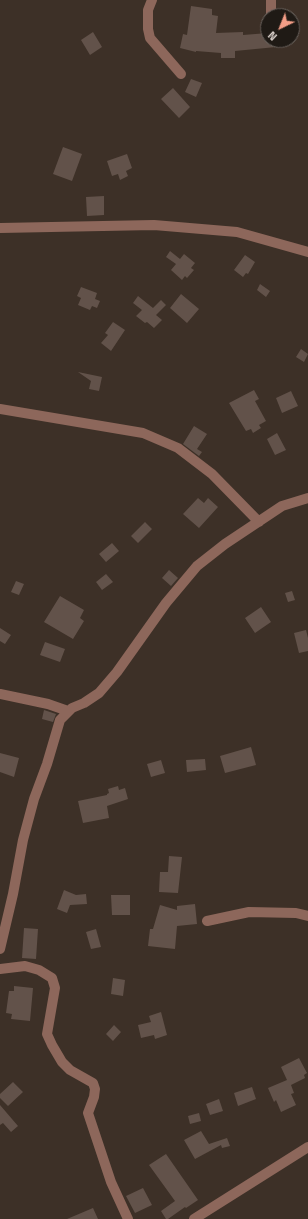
<!DOCTYPE html>
<html>
<head>
<meta charset="utf-8">
<style>
	body { margin:0 }
	#map { position:relative; width:308px; height:1219px; overflow:hidden; background:#3d3027; font-family:"Titillium Web",sans-serif }
	canvas { display:block }
	.north { position:absolute; left:260px; top:8px; width:40px; height:40px; box-sizing:border-box; background:#1f1a15; border:1px solid #69625d; border-radius:50%; rotate:223deg; font-size:11px; font-weight:700; line-height:16px; text-align:center; color:#d8cfc9 }
	.north::after { content:''; display:block; margin:auto; width:14px; height:18px; background:#f49e87; clip-path:polygon(50% 0,100% 100%,50% 72%,0 100%) }
</style>
</head>
<body>
<div id="map">
<canvas width="308" height="1219"></canvas>
<div class="north">N</div>
</div>
<script>
const context = document.querySelector('canvas').getContext('2d');
context.lineJoin = 'round';
function fillPath(path, color) { context.fillStyle = color; context.fill(path, 'evenodd'); }
const poly = rows => new Path2D(rows.map(r => 'M' + r).join(''));
function stroke(path, color, width, dash) { context.strokeStyle = color; context.lineWidth = width; context.lineCap = dash ? 'butt' : 'round'; context.setLineDash(dash || []); context.stroke(path); }
fillPath(poly([
	[191,6,212,9,212,15,218,16,216,33,243,32,243,35,268,33,268,40,276,40,276,47,235,51,235,58,221,58,221,53,196,51,196,52,180,48,183,34,187,35],
	[93,32,102,47,90,55,81,40],
	[191,79,202,83,196,97,185,92],
	[173,88,190,107,179,118,161,99],
	[63,147,82,154,72,181,53,174],
	[127,154,132,168,126,171,128,176,120,180,118,174,112,176,107,161],
	[104,196,104,215,87,216,86,197],
	[170,251,180,259,184,254,195,263,191,268,194,270,187,278,185,276,182,280,171,270,176,264,166,257],
	[245,255,255,262,248,274,246,273,243,277,234,270],
	[260,284,270,291,266,297,257,290],
	[81,287,97,293,95,299,100,301,97,308,92,306,90,310,78,305,81,298,77,296],
	[181,294,199,309,187,323,170,308],
	[138,296,153,308,161,300,166,305,156,315,162,320,154,328,147,322,145,323,136,316,142,310,133,303],
	[113,322,125,330,111,351,101,343,108,335,105,333],
	[301,349,308,354,304,362,296,357],
	[78,372,102,377,99,391,89,389,91,381],
	[254,390,259,399,255,401,266,421,259,425,261,428,253,433,251,429,246,431,229,403],
	[291,391,298,406,282,413,276,398],
	[194,426,207,434,197,449,202,452,199,456,183,444],
	[277,433,286,450,275,455,267,439],
	[198,498,204,503,208,498,218,507,199,528,183,514],
	[145,522,152,529,138,543,131,536],
	[112,543,119,551,106,562,99,554],
	[169,570,178,578,171,586,162,578],
	[106,574,113,582,102,590,96,582],
	[16,581,24,584,19,595,11,592],
	[292,591,295,600,288,602,285,593],
	[60,596,84,610,80,618,84,621,73,639,44,622],
	[261,607,271,622,255,633,245,618],
	[0,628,11,635,5,644,0,641],
	[306,630,308,638,308,651,299,653,294,633],
	[45,642,65,649,60,662,40,655],
	[44,710,56,714,53,722,42,719],
	[251,747,256,765,225,773,220,756],
	[0,753,19,758,14,777,0,772],
	[205,759,206,770,187,772,186,760],
	[161,760,165,773,151,777,147,764],
	[118,786,119,790,125,788,128,799,107,806,109,818,83,823,78,801,107,795,107,794,109,793,108,789],
	[169,856,182,857,178,893,159,892,160,872,168,872],
	[64,890,76,895,86,894,87,904,70,905,67,913,57,909],
	[111,895,130,895,130,915,112,915],
	[195,904,197,924,177,926,175,949,148,946,150,929,153,929,160,905,177,910,177,906],
	[24,928,38,929,36,959,22,958],
	[96,929,101,947,91,949,86,932],
	[113,978,125,980,123,996,111,994],
	[14,986,33,988,30,1021,11,1019,12,1014,6,1013,9,991,14,991],
	[161,1012,167,1035,155,1039,154,1035,141,1038,138,1025,151,1022,149,1016],
	[114,1025,121,1032,113,1041,106,1034],
	[299,1058,307,1073,304,1075,305,1078,291,1085,294,1093,291,1094,296,1105,281,1112,276,1100,274,1102,268,1088,287,1080,281,1067],
	[13,1082,23,1092,8,1106,0,1098,0,1094],
	[252,1087,256,1099,238,1106,234,1093],
	[219,1099,223,1111,210,1115,206,1104],
	[0,1105,18,1126,11,1132,3,1123,0,1125],
	[199,1113,201,1121,190,1124,188,1116],
	[201,1131,209,1144,227,1138,230,1146,222,1148,221,1145,195,1159,184,1140],
	[166,1154,198,1200,186,1208,185,1207,168,1219,166,1219,161,1211,175,1201,149,1165],
	[143,1188,152,1205,135,1213,126,1196],
	[93,1208,98,1219,67,1219]
]), '#62524a');
stroke(poly([
	[152,0,148,10,148,29,150,38,181,74],
	[271,0,271,16],
	[0,228,154,225,237,232,308,252],
	[0,409,143,433,178,448,212,474,259,522],
	[0,694,48,704,68,711],
	[207,921,249,912,296,913,308,916],
	[0,949,13,894,23,840,34,799,47,764,60,720,72,708,84,703,99,693,117,672,166,603,197,566,225,544,282,506,308,498],
	[0,969,25,966,39,970,52,978,55,988,47,1034,52,1045,62,1062,70,1070,93,1083,95,1089,94,1097,88,1113,111,1182,128,1219],
	[194,1219,308,1147]
]), '#8d675b', 10);
</script>
</body>
</html>
